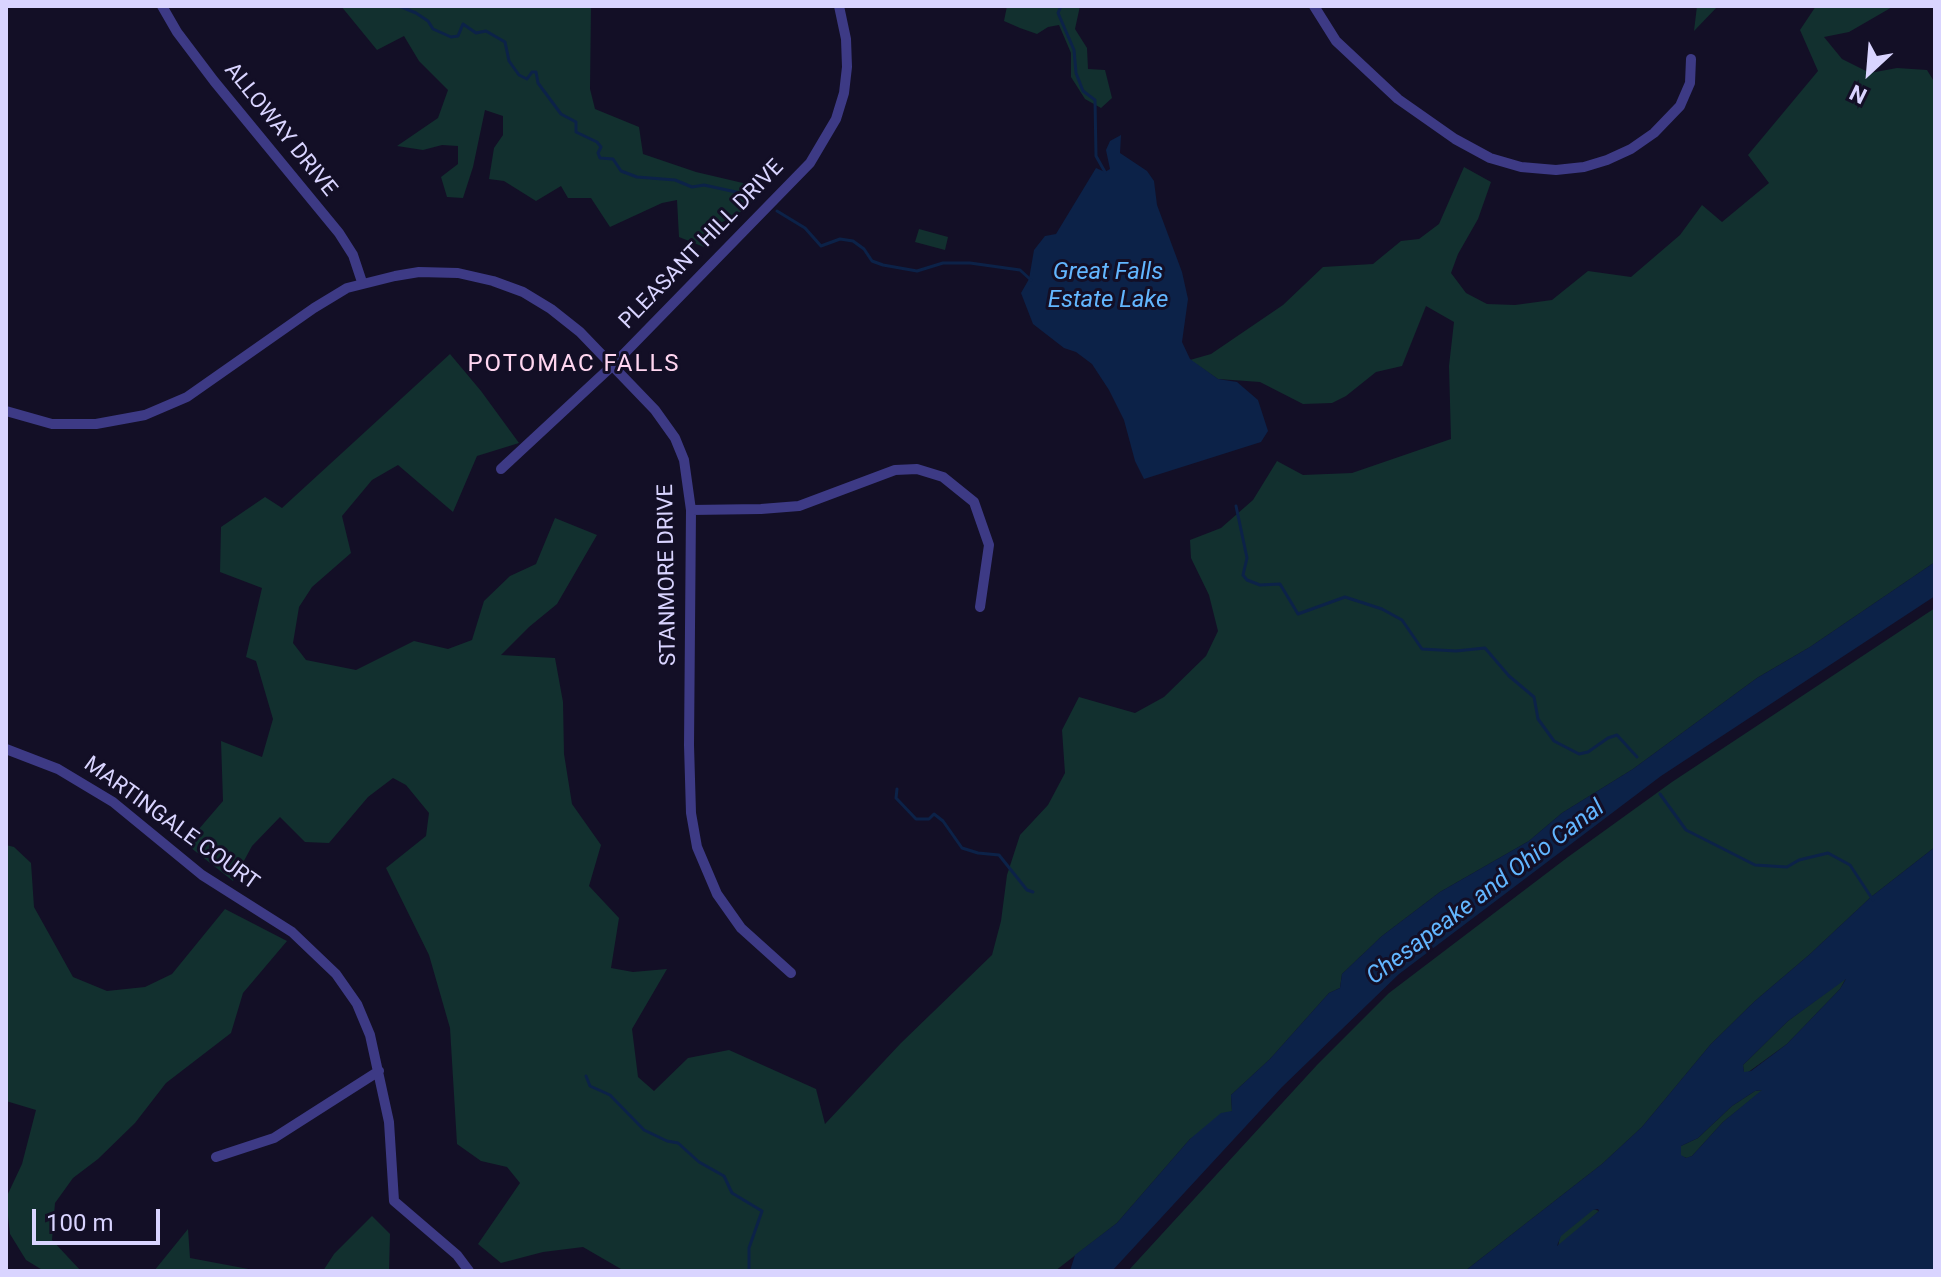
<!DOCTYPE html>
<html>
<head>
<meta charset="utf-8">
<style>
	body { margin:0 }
	#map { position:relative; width:1941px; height:1277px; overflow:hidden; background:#130f26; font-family:Roboto,sans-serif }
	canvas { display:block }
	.frame { position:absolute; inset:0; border:8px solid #d9d4ff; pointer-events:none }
	.north { position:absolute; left:1829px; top:32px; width:80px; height:80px; -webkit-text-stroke:6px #130f26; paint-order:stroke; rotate:206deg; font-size:22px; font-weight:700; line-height:32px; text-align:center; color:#d9d4ff }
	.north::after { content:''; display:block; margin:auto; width:28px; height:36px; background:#d9d4ff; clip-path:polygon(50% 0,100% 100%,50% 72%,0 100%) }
	.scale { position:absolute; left:32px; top:1209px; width:128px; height:36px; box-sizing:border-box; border:4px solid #d9d4ff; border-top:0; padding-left:10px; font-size:24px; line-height:28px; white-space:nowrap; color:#d9d4ff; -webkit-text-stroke:6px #130f26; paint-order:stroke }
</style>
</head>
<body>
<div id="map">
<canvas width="1941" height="1277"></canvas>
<div class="frame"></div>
<div class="north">N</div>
<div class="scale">100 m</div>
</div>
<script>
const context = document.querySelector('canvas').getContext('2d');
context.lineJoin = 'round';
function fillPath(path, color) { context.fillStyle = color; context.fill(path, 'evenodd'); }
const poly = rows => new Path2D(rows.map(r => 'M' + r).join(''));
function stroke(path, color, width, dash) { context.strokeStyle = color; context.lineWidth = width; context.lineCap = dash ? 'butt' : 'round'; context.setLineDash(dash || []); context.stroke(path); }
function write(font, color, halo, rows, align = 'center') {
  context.font = font + ' Roboto,sans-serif'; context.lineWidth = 6; context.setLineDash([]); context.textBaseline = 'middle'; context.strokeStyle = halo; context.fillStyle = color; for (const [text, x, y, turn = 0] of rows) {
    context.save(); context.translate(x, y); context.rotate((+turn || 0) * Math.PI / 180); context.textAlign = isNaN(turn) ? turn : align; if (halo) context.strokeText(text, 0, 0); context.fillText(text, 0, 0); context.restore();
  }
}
fillPath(poly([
	[341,6,591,6,590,89,595,109,639,127,643,154,696,172,760,187,749,207,719,224,704,247,679,237,677,200,662,203,610,227,591,198,568,198,561,186,536,201,504,181,489,179,494,148,503,135,503,116,485,110,473,167,463,198,447,197,441,177,458,164,458,146,442,145,423,150,397,146,438,118,448,90,419,61,404,36,377,50],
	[1007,6,1080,6,1075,29,1087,48,1088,69,1105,70,1112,98,1101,108,1085,99,1071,77,1071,53,1059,25,1048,27,1037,34,1020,28,1004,21],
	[1697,6,1718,6,1694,31],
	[1816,6,1894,6,1849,32,1824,37,1842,59,1870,73,1897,68,1927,70,1935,83,1935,562,1810,647,1757,678,1633,769,1562,813,1529,841,1440,892,1382,936,1342,974,1340,988,1329,993,1270,1059,1231,1095,1232,1111,1190,1139,1117,1223,1055,1271,633,1271,621,1269,583,1247,543,1252,501,1263,478,1244,520,1183,507,1167,481,1161,457,1144,450,1028,429,955,386,868,426,836,429,813,406,785,393,778,368,797,329,843,305,842,280,817,252,846,233,881,186,844,223,801,221,741,262,757,273,719,256,661,246,657,262,588,220,572,221,527,265,497,282,508,450,354,481,391,519,443,477,456,453,512,398,465,372,480,342,516,351,553,312,587,299,607,293,643,306,660,356,670,414,641,448,649,472,640,484,601,510,576,536,564,555,518,597,535,557,604,529,627,501,655,555,658,563,702,564,754,572,804,601,845,589,886,619,918,611,968,633,972,667,969,632,1029,638,1077,654,1091,688,1058,729,1050,816,1089,825,1124,901,1043,992,955,1001,921,1007,875,1020,835,1048,805,1065,773,1062,730,1079,697,1135,713,1164,697,1206,656,1218,631,1209,595,1191,558,1190,540,1221,528,1253,500,1277,461,1303,475,1352,473,1451,439,1449,366,1454,322,1426,306,1402,366,1376,372,1346,396,1332,403,1303,404,1260,382,1218,379,1190,360,1211,354,1283,305,1323,267,1373,264,1401,241,1419,239,1439,224,1464,167,1491,182,1478,219,1458,254,1451,273,1466,293,1487,304,1515,305,1552,300,1588,271,1631,277,1680,235,1702,205,1722,222,1769,183,1748,155,1818,71,1800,30],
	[919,229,948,237,945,250,915,242],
	[1935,608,1935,847,1871,897,1809,955,1755,1001,1711,1044,1642,1127,1602,1164,1465,1271,1128,1271,1317,1065,1389,993,1568,857,1672,782],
	[6,845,14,847,31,863,34,907,73,977,107,991,145,987,172,974,225,909,287,941,243,993,231,1033,166,1083,135,1123,98,1159,73,1178,55,1203,52,1240,81,1271,44,1271,26,1260,10,1234,6,1198,22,1164,36,1110,6,1101],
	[1846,978,1840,989,1787,1044,1747,1073,1744,1073,1743,1065,1788,1021],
	[1763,1090,1723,1122,1692,1156,1687,1158,1681,1156,1681,1146,1698,1138,1732,1106,1755,1091],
	[1593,1209,1599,1211,1558,1247,1560,1236],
	[372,1216,390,1234,389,1271,323,1271,334,1254],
	[188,1229,190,1258,259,1271,154,1271]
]), '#12302f');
fillPath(poly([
	[1121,135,1120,153,1147,171,1154,181,1157,205,1182,272,1188,299,1182,342,1190,359,1218,379,1237,382,1258,400,1268,431,1261,442,1144,479,1135,461,1124,420,1109,390,1092,364,1076,352,1064,348,1033,324,1021,293,1029,279,1034,250,1045,236,1056,234,1096,168,1105,172,1110,169,1106,150,1110,141],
	[1935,562,1935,596,1661,776,1399,974,1282,1087,1112,1271,1070,1271,1075,1255,1117,1223,1190,1139,1221,1113,1232,1111,1231,1095,1270,1059,1329,993,1340,988,1342,974,1382,936,1440,892,1529,841,1562,813,1633,769,1757,678,1810,647],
	[1935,847,1935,1271,1465,1271,1602,1164,1642,1127,1711,1044,1755,1001,1809,955,1871,897],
	[1846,979,1840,989,1787,1044,1751,1071,1744,1072,1743,1065,1788,1021],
	[1762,1090,1723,1122,1692,1156,1686,1158,1681,1155,1681,1146,1698,1138,1732,1106,1755,1091],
	[1598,1209,1599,1211,1557,1246,1561,1236,1593,1210]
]), '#0c2248');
stroke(poly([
	[399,6,416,13,428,21,433,29,451,37,458,36,463,24,476,33,486,31,505,42,509,61,519,75,527,79,532,72,536,72,538,83,561,114,576,122,576,132,597,142,601,147,598,153,600,158,613,159,621,171,637,177,675,180,692,187,704,185,736,192,755,200],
	[1061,6,1058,13,1074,50,1076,73,1083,91,1095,100,1096,156,1105,172],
	[777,211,805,228,821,246,840,239,853,241,864,249,872,261,883,265,917,271,943,263,970,263,1020,270,1031,280],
	[1236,506,1247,558,1243,575,1247,580,1260,585,1280,584,1298,614,1345,597,1382,609,1402,620,1422,649,1456,651,1485,648,1509,676,1534,697,1538,719,1554,741,1579,754,1588,752,1608,738,1617,735,1637,757],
	[897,789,896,798,916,819,929,819,934,814,943,821,962,848,978,853,999,855,1027,890,1033,892],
	[1660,794,1686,830,1755,865,1787,867,1799,860,1828,853,1850,865,1873,900],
	[586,1076,590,1086,610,1095,644,1130,667,1141,678,1143,699,1162,724,1176,732,1193,762,1211,749,1248,749,1271]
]), '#0c2248', 3);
stroke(poly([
	[162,6,177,32,214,81,339,233,353,255,362,282],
	[1314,6,1336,41,1398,99,1455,139,1490,158,1521,167,1556,170,1584,167,1607,160,1631,149,1654,133,1680,106,1690,83,1691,59],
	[6,411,52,424,96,424,145,415,187,397,314,308,347,288,395,276,419,272,458,273,493,281,523,292,551,309,580,332,655,410,675,438,684,460,691,510,689,745,691,813,697,847,717,894,741,928,791,973],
	[501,469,613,365,810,163,836,119,844,93,847,67,846,39,839,6],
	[691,510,761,509,799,506,895,470,917,469,943,477,974,502,989,545,980,607],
	[6,749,58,769,113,802,202,875,292,932,336,974,357,1004,370,1035,389,1122,394,1201,457,1255,469,1271],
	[216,1157,274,1138,379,1071]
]), '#3d3a85', 10);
write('22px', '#d9d4ff', '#130f26', [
	["ALLOWAY DRIVE",280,130,51],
	["PLEASANT HILL DRIVE",702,245,-46],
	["STANMORE DRIVE",668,575,-91],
	["MARTINGALE COURT",171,824,36]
]);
write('italic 24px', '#62b6ff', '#130f26', [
	["Great Falls",1108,273],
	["Estate Lake",1108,301],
	["Chesapeake and Ohio Canal",1486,893,-37]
]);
context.letterSpacing = '2px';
write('24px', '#ffd6f0', '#130f26', [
	["POTOMAC FALLS",574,365]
]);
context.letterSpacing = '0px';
</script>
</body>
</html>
